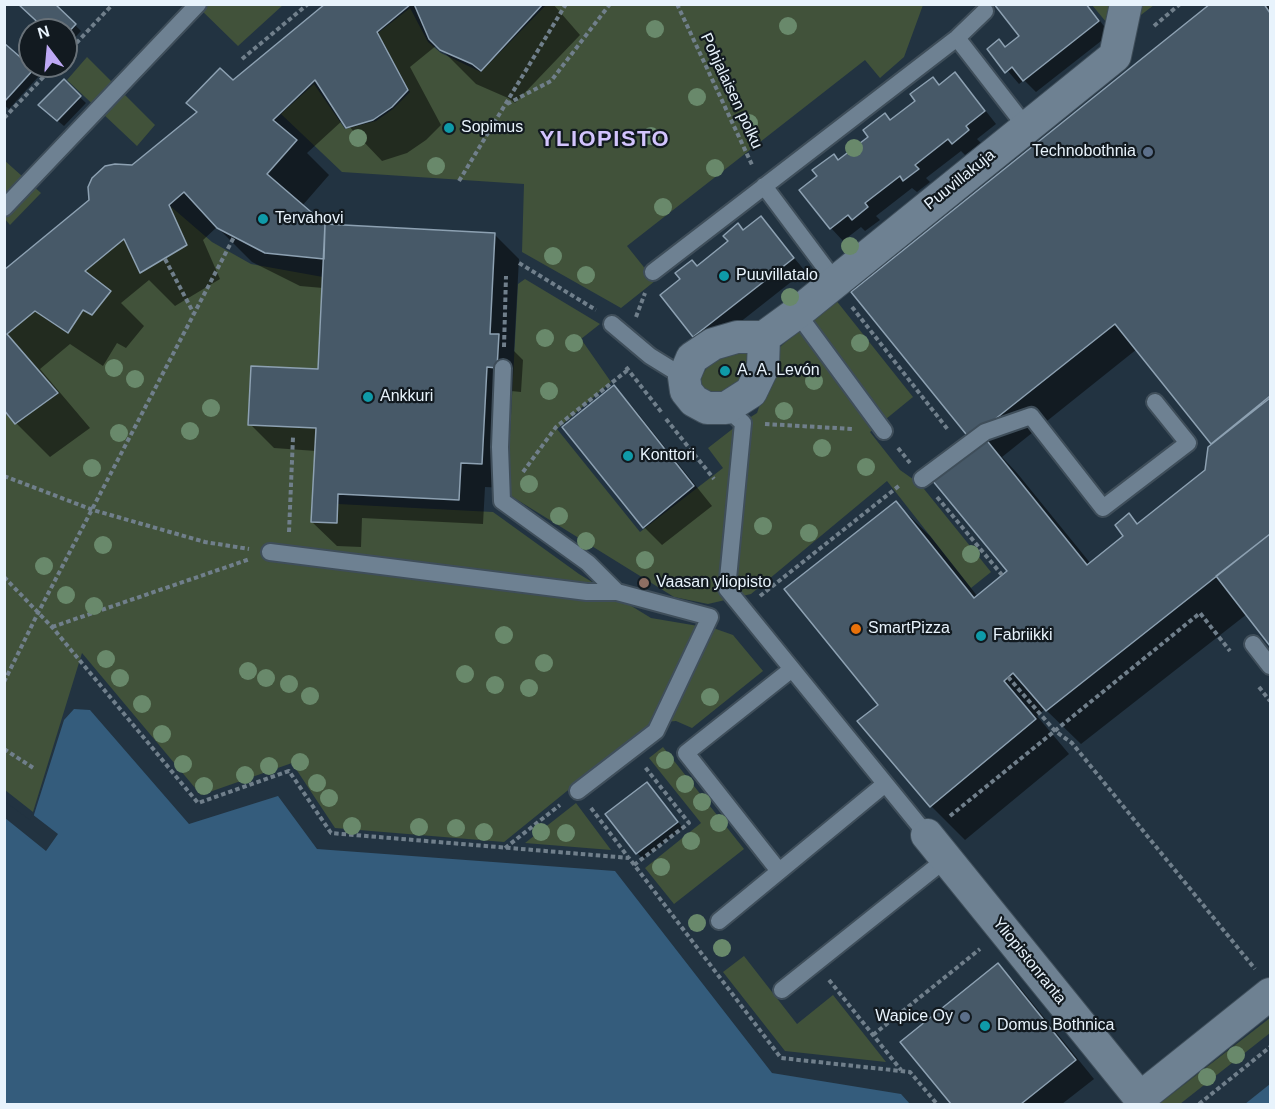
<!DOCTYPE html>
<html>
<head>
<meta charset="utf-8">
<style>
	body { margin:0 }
	#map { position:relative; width:1275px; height:1109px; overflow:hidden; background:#223341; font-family:Arial,sans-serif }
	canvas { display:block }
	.frame { position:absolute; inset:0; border:6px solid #e8f3fc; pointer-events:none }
	.north { position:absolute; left:18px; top:18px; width:60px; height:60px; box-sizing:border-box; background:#121a20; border:2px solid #687178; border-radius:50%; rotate:344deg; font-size:16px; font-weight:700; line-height:24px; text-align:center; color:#e8f3fc }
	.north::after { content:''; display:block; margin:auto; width:21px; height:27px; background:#bea9f5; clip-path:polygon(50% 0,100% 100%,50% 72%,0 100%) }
</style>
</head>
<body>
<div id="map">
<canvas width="1275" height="1109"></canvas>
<div class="frame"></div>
<div class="north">N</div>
</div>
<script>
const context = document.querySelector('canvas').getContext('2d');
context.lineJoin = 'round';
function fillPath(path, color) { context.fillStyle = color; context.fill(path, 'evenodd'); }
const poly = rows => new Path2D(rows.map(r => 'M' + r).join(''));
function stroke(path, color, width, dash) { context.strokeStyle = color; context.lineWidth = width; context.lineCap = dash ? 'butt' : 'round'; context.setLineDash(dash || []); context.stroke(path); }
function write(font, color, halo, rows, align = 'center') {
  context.font = font + ' Arial,sans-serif'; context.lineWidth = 4.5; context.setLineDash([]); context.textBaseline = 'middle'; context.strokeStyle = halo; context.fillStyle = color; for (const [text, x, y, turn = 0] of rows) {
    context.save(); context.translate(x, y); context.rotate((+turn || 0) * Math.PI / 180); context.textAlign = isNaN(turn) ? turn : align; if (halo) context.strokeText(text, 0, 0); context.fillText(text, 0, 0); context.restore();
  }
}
fillPath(poly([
	[196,5,283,5,238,46],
	[546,5,923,5,904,57,880,78,865,60,627,246,655,281,621,308,522,252,524,184,342,172,281,114,314,84,345,129,376,121,393,109,410,92,378,33,410,8,428,42,441,53,481,72],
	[1092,5,1154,5,1116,34],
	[87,57,155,125,137,146,67,80],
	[4,160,41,193,10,225,5,219],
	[169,205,212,242,251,264,323,277,318,369,251,366,248,424,316,428,311,522,336,523,338,504,493,512,579,574,651,618,716,629,733,635,763,671,692,728,676,721,651,723,504,842,335,828,292,763,201,795,82,653,33,812,5,790,4,412,16,424,7,334,35,311,68,333,83,310,92,315,111,291,85,271,124,239,140,273,187,245],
	[525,279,600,324,581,339,611,382,557,429,640,532,723,468,708,448,735,427,757,413,780,347,835,299,913,397,870,432,900,470,920,484,991,572,971,588,887,481,751,594,708,604,674,597,511,496,509,453,518,284],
	[751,349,752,369,735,387,711,397,697,382,716,355],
	[663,747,744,849,674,904,645,868,701,823,649,758],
	[576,803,611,850,525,843],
	[744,956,797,1024,833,995,886,1062,785,1051,723,972],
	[1270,1018,1270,1033,1180,1104,1159,1104]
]), '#41523a');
fillPath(poly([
	[74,709,90,710,189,824,278,796,317,849,615,871,772,1073,901,1094,910,1104,5,1104,4,804,31,824,64,720],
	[1270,1084,1270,1104,1245,1104]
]), '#345c7c');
fillPath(poly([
	[4,801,30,820,32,814,58,834,46,851,5,818]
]), '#223341');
fillPath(poly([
	[328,4,553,4,580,35,515,103,508,98,476,84,437,45,410,67,441,125,426,140,407,153,382,161,343,120,307,153,329,175,302,206,327,228,495,235,519,259,514,351,523,360,521,392,511,391,506,488,485,487,483,524,362,518,361,547,337,546,312,522,316,451,274,448,250,424,319,371,323,288,300,286,252,262,217,227,203,240,220,279,175,306,149,280,121,303,144,326,126,348,117,343,103,366,70,344,40,369,90,428,50,457,16,423,4,407,4,272,198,113,188,103,233,82],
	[996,4,1087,4,1110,34,1036,92,1024,80,1019,84,989,49,999,41,1006,48,1021,36],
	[1212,4,1267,4,1270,9,1270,643,1247,614,1081,744,1045,709,1037,716,1069,754,965,840,931,806,860,721,880,705,896,503,930,536,978,597,1009,572,978,444],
	[1137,349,1214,444,1207,471,1138,525,1129,515,1125,536,1091,564,1017,473,1002,457],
	[75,25,81,31,66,47,66,30,47,30],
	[4,45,39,76,9,109,4,105],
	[955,74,967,87,996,124,977,139,981,143,965,155,961,151,926,178,930,182,917,192,912,188,876,216,880,220,865,231,861,227,843,241,831,228,801,190],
	[64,82,86,103,64,126,46,111],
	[761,218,805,271,706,349,694,336,697,267],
	[614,387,632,406,712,506,662,545,644,527],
	[652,790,683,828,643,859,637,853],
	[998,965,1017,984,1094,1079,1062,1104,953,1104,902,1042]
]), '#0007');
const building = poly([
	[18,4,55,4,76,24,66,35,66,30,46,30,18,4],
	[325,4,411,4,377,32,408,90,392,107,373,120,346,128,315,80,273,120,297,140,267,174,325,224,324,259,265,253,217,228,184,192,169,205,187,245,140,273,124,239,85,271,111,291,92,315,83,310,68,333,35,311,7,334,58,393,15,424,4,410,4,270,89,200,88,187,92,178,105,166,115,164,132,165,197,112,186,103,220,68,233,80,325,4],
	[414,4,543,4,481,71,472,64,440,50,429,39,414,4],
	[994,4,1086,4,1099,21,1023,81,1012,67,1005,73,987,49,999,39,1005,47,1019,36,994,4],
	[1210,4,1264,4,1270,13,1270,396,1211,444,1115,324,970,439,851,292,1210,4],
	[4,43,34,69,4,102,4,43],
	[955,72,985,111,966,126,969,130,952,144,948,139,915,165,919,169,903,181,900,176,865,203,868,207,852,220,848,215,830,229,799,190,817,176,812,170,834,154,838,160,868,137,863,130,885,113,890,120,915,101,910,94,933,77,939,85,955,72],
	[64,79,81,96,57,121,38,105,64,79],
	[761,216,794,258,693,337,660,295,680,279,675,273,692,260,697,266,728,241,723,236,738,223,743,230,761,216],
	[325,224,495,233,490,334,499,334,497,368,487,367,482,464,461,463,459,500,338,494,337,523,311,522,316,428,248,425,251,366,318,369,325,224],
	[614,385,694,486,643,528,562,427,614,385],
	[1270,398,1270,534,1046,711,1013,673,1004,681,1036,719,930,807,857,721,878,705,784,589,896,501,974,598,1007,571,932,480,984,437,1087,565,1123,536,1115,525,1129,513,1137,524,1205,470,1208,447,1270,398],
	[1270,534,1270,646,1216,576,1270,534],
	[647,782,678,822,636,854,605,814,647,782],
	[998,963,1076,1060,1021,1104,951,1104,900,1042,998,963]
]);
fillPath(building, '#475968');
stroke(building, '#8da1b2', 1.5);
const service = poly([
	[957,38,1026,127],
	[764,186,835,281],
	[4,208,198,4],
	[653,272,957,38,985,11],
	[797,313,884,431],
	[612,324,650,356,684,377],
	[503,368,500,447,502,501,588,563,617,592],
	[726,408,743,423,727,589,927,835],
	[922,479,985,432,1031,416,1103,508,1188,443,1155,402],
	[270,552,587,592,617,592,710,617,656,731,578,791],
	[1253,644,1270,666],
	[779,871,686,753,792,669],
	[719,921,885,784],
	[782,990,946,859]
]);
const minor = poly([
	[764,337,763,367,751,392,726,408,707,408,694,401,686,391,684,377,692,358,713,344,737,337,764,337,797,313,1115,56,1126,4],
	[927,835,1140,1098,1270,994]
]);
stroke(service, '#3f4e5a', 20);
stroke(minor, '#3f4e5a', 34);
stroke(poly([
	[677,4,753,167],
	[1154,26,1180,4],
	[66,54,113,4],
	[242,59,308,4],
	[507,104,551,81,610,4],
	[4,118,54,66],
	[459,181,566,4],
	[165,259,194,314],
	[519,263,596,310],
	[852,307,949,431],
	[636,317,645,293],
	[504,347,506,276],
	[626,367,662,413],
	[666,419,714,479],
	[765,424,853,429],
	[898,448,910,463],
	[523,472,556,427,629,369],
	[4,476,93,510,205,542,249,549],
	[937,497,1002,575],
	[289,532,293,437],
	[4,577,52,627,198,803,289,771,331,833,629,858,781,1058,910,1072,937,1104],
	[760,596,900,485],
	[52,627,250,559],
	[1008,677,1055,731,1072,743,1255,969],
	[4,682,38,613,234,237],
	[1259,687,1270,701],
	[4,749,35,769],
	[591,808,628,857],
	[950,816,1200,613,1230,651],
	[505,848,560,805],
	[634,865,689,823,645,767],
	[829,980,901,1070],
	[873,1035,980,949],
	[1199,1104,1270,1047]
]), '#707f8b', 4, [4.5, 3]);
stroke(service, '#6e8192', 16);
stroke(minor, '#6e8192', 32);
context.fillStyle = '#69896b';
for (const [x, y] of [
	[788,26],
	[655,29],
	[697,97],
	[749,123],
	[651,136],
	[358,138],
	[854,148],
	[436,166],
	[715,168],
	[663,207],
	[850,246],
	[553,256],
	[586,275],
	[790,297],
	[545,338],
	[574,343],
	[860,343],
	[114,368],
	[135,379],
	[814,381],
	[549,391],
	[211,408],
	[784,411],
	[190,431],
	[119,433],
	[822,448],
	[866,467],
	[92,468],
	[529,484],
	[559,516],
	[763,526],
	[809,533],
	[586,541],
	[103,545],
	[971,554],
	[645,560],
	[44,566],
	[66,595],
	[94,606],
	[504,635],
	[106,659],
	[544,663],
	[248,671],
	[465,674],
	[120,678],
	[266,678],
	[289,684],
	[495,685],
	[529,688],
	[310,696],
	[710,697],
	[142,704],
	[162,734],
	[665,760],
	[300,762],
	[183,764],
	[269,766],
	[245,775],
	[317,783],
	[685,784],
	[204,786],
	[329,798],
	[702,802],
	[719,823],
	[352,826],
	[419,827],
	[456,828],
	[484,832],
	[541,832],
	[566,833],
	[691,841],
	[661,867],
	[697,923],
	[722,948],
	[1236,1055],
	[1207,1077]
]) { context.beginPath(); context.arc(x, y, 9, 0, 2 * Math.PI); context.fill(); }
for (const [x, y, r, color] of [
	[449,128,6,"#0f9aa8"],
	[1148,152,6,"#5c6f8a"],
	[263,219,6,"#0f9aa8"],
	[724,276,6,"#0f9aa8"],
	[725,371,6,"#0f9aa8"],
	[368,397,6,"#0f9aa8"],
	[628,456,6,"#0f9aa8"],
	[644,583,6,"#8d6e63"],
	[856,629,6,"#e8710a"],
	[981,636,6,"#0f9aa8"],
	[965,1017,6,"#5c6f8a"],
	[985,1026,6,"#0f9aa8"]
]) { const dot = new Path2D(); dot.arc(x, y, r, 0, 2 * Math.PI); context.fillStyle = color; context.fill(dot); stroke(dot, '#121a20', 2); }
write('16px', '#e8f3fc', '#121a20', [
	["Pohjalaisen polku",731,91,65],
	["Puuvillakuja",960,180,-39],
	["Yliopistonranta",1029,961,51]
]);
write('16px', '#e8f3fc', '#121a20', [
	["Sopimus",461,128],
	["Technobothnia",1136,152,"right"],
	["Tervahovi",275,219],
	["Puuvillatalo",736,276],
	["A. A. Levón",737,371],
	["Ankkuri",380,397],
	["Konttori",640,456],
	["Vaasan yliopisto",656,583],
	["SmartPizza",868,629],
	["Fabriikki",993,636],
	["Wapice Oy",953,1017,"right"],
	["Domus Bothnica",997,1026]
], 'left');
context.letterSpacing = '1.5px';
write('bold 22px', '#d3c4fd', '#121a20', [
	["YLIOPISTO",605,140]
]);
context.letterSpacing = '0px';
</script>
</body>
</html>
